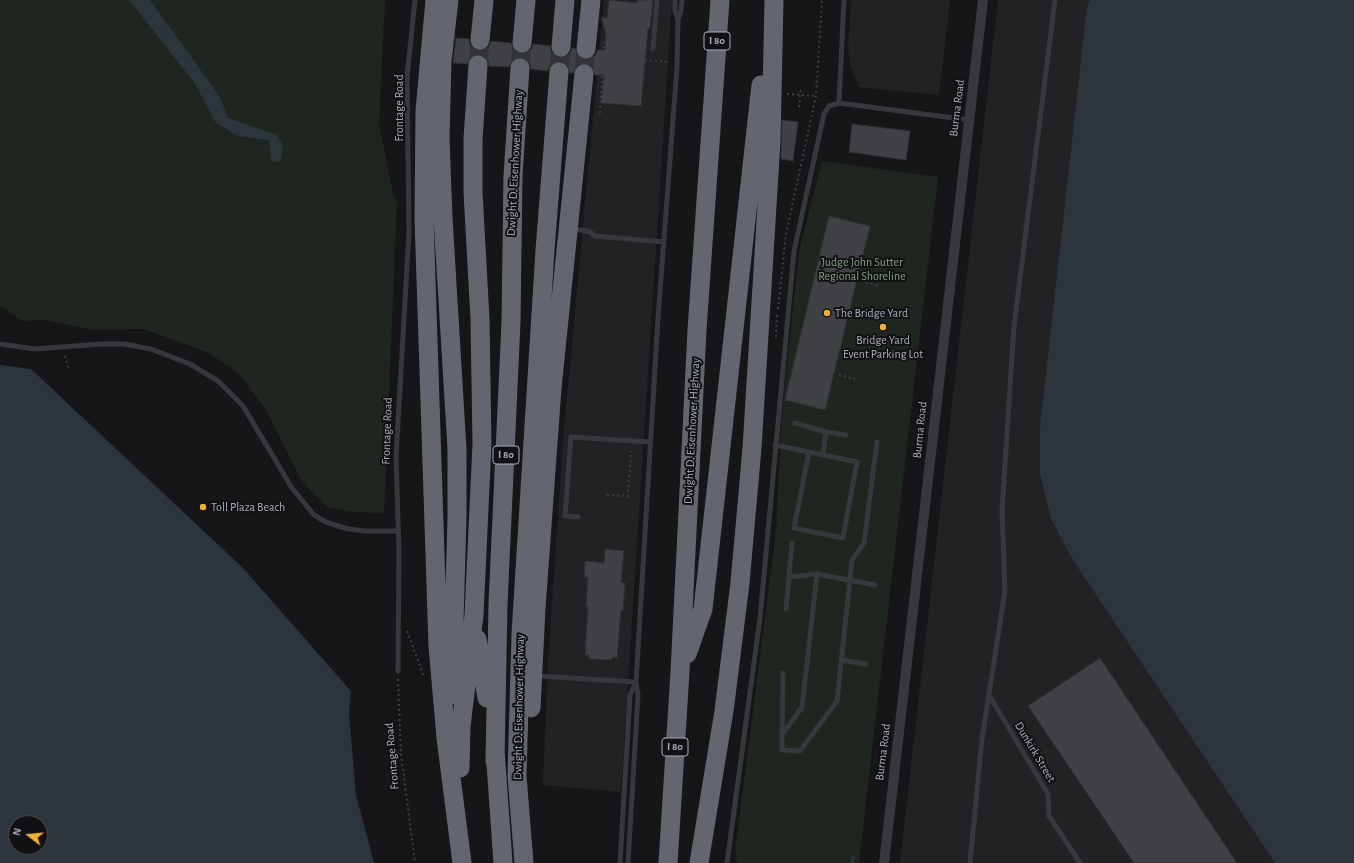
<!DOCTYPE html>
<html>
<head>
<meta charset="utf-8">
<style>
	body { margin:0 }
	#map { position:relative; width:1354px; height:863px; overflow:hidden; background:#161618; font-family:"Alegreya Sans",sans-serif }
	canvas { display:block }
	.north { position:absolute; left:8px; top:815px; width:40px; height:40px; box-sizing:border-box; background:#111113; border:1px solid #4d4f55; border-radius:50%; rotate:286deg; font-size:11px; font-weight:700; line-height:16px; text-align:center; color:#a8adb8 }
	.north::after { content:''; display:block; margin:auto; width:14px; height:18px; background:#f2b134; clip-path:polygon(50% 0,100% 100%,50% 72%,0 100%) }
</style>
</head>
<body>
<div id="map">
<canvas width="1354" height="863"></canvas>
<div class="north">N</div>
</div>
<script>
const context = document.querySelector('canvas').getContext('2d');
context.lineJoin = 'round';
function fillPath(path, color) { context.fillStyle = color; context.fill(path, 'evenodd'); }
const poly = rows => new Path2D(rows.map(r => 'M' + r).join(''));
function stroke(path, color, width, dash) { context.strokeStyle = color; context.lineWidth = width; context.lineCap = dash ? 'butt' : 'round'; context.setLineDash(dash || []); context.stroke(path); }
function write(font, color, halo, rows, align = 'center') {
  context.font = font + ' "Alegreya Sans",sans-serif'; context.lineWidth = 4; context.setLineDash([]); context.textBaseline = 'middle'; context.strokeStyle = halo; context.fillStyle = color; for (const [text, x, y, turn = 0] of rows) {
    context.save(); context.translate(x, y); context.rotate((+turn || 0) * Math.PI / 180); context.textAlign = isNaN(turn) ? turn : align; if (halo) context.strokeText(text, 0, 0); context.fillText(text, 0, 0); context.restore();
  }
}
fillPath(poly([
	[604,0,672,0,621,792,543,785,548,663,563,441],
	[851,0,950,0,939,95,859,87,850,66,848,49],
	[998,0,1090,0,1087,7,1051,519,1072,559,1275,863,900,863]
]), '#222225');
fillPath(poly([
	[0,0,385,0,379,124,393,194,397,201,384,513,354,512,327,507,301,480,266,410,239,374,209,353,144,329,93,330,45,320,22,321,7,310,0,307],
	[822,161,938,177,859,863,737,863,735,852,776,531,781,424,799,251]
]), '#1e261f');
fillPath(poly([
	[129,0,150,0,220,97,228,118,275,134,283,145,280,162,271,161,269,140,238,136,216,123,194,82],
	[1090,0,1354,0,1354,863,1275,863,1072,559,1051,519,1040,473,1040,427,1087,7],
	[0,365,31,369,242,567,351,691,349,713,356,795,374,863,0,863],
	[16,823,40,823,40,847,16,847]
]), '#2c353c');
stroke(poly([
	[852,863,853,858]
]), '#2c353c', 3.5);
const building = poly([
	[609,0,637,3,637,0,653,0,650,28,648,28,641,106,601,103,604,75,595,75,591,65,586,63,579,64,573,73,570,73,566,63,559,61,550,65,548,71,531,69,530,63,521,57,515,58,509,67,489,66,488,60,479,54,473,55,467,64,453,63,456,38,469,39,470,45,479,51,485,50,489,46,491,41,511,43,515,52,521,54,531,50,533,44,550,46,551,52,560,58,566,57,570,53,572,48,575,48,579,58,584,60,590,59,595,56,597,50,605,50,606,34,601,17,607,18,609,0],
	[782,120,798,122,793,161,781,159,782,120],
	[852,124,910,131,906,160,849,152,852,124],
	[829,216,870,226,825,410,785,400,829,216],
	[605,549,624,551,621,582,625,583,623,610,621,610,617,658,612,657,612,660,589,659,589,655,585,655,588,607,586,607,588,577,584,577,585,561,604,563,605,549],
	[1100,658,1237,863,1134,863,1028,706,1100,658]
]);
fillPath(building, '#404145');
stroke(building, '#303034', 1);
stroke(poly([
	[478,65,480,40],
	[520,68,522,43],
	[559,72,561,47],
	[584,74,586,49]
]), '#333438', 19, [19, 10]);
stroke(poly([
	[645,62,636,61,636,59,668,62],
	[787,94,816,96],
	[799,107,801,87],
	[600,113,604,42],
	[861,281,880,286],
	[778,309,786,234,816,96,822,0],
	[776,337,777,313],
	[65,356,68,368],
	[839,375,858,380],
	[607,495,628,496,631,451],
	[407,631,424,677],
	[398,679,401,754,415,863]
]), '#3d3f44', 2, [2, 3]);
stroke(poly([
	[675,0,675,11,678,19],
	[653,49,657,0],
	[839,103,844,0],
	[571,229,589,231,595,236,664,242],
	[0,344,35,349,102,344,124,344,151,349,190,364,218,381,243,406,292,488,314,515,326,522,348,529,365,531,398,531],
	[795,423,826,432,823,455],
	[826,432,846,435],
	[775,445,809,452,857,462,843,538,794,528,809,452],
	[578,517,565,516,571,437,650,442],
	[789,577,817,574],
	[786,609,792,543],
	[841,660,866,664],
	[398,671,399,551,396,457,409,232,407,77,415,0],
	[783,673,782,750,800,751,837,701,852,560,864,543,877,442],
	[537,676,636,682],
	[989,695,1048,794,1049,816,1080,863],
	[782,735,802,707,817,574,875,585],
	[620,863,630,695,636,682],
	[628,863,638,695,636,682,658,318,677,67,678,19,681,11,682,0],
	[727,863,760,618,794,251,824,114,829,106,839,103,969,120],
	[970,863,982,739,1005,591,1002,510,1014,326,1055,0]
]), '#37383d', 5);
stroke(poly([
	[884,863,983,0]
]), '#37383d', 10);
stroke(poly([
	[435,0,425,111,424,218,438,646,446,738,462,863],
	[449,0,442,61,440,138,443,218,457,449,457,517,454,622,455,695],
	[480,40,484,0],
	[522,43,526,0],
	[561,47,565,0],
	[586,49,591,0],
	[477,639,487,698],
	[687,654,703,609,761,85],
	[531,708,536,608,552,388,584,74],
	[495,750,503,863],
	[495,761,498,604,511,322,513,176,520,68],
	[460,768,461,727,474,615,482,444,480,319,473,192,473,139,478,65],
	[524,863,517,776,521,634,545,250,559,72],
	[668,863,680,672,697,330,720,0],
	[699,863,724,711,740,583,752,448,771,141,774,0]
]), '#63666e', 19);
for (const [x, y, r, color] of [
	[827,313,4,"#f2b134"],
	[883,327,4,"#f2b134"],
	[203,507,4,"#f2b134"]
]) { const dot = new Path2D(); dot.arc(x, y, r, 0, 2 * Math.PI); context.fillStyle = color; context.fill(dot); stroke(dot, '#111113', 1.5); }
for (const [x, y, w] of [
	[717,41,26],
	[506,455,26],
	[675,747,26]
]) { const box = new Path2D(); box.roundRect(x - w / 2, y - 9, w, 18, 3); context.fillStyle = '#111113'; context.fill(box); stroke(box, '#a8adb8', 1); }
write('bold 11px', '#a8adb8', null, [
	["I 80",717,41],
	["I 80",506,455],
	["I 80",675,747]
]);
write('12px', '#a8adb8', '#111113', [
	["Frontage Road",399,108,-90],
	["Burma Road",957,108,-83],
	["Dwight D. Eisenhower Highway",515,163,-87],
	["Burma Road",920,430,-84],
	["Frontage Road",387,431,-88],
	["Dwight D. Eisenhower Highway",692,431,-87],
	["Dwight D. Eisenhower Highway",519,707,-89],
	["Burma Road",883,752,-83],
	["Dunkirk Street",1035,752,59],
	["Frontage Road",392,756,-95]
]);
write('12px', '#7fa381', '#111113', [
	["Judge John Sutter",862,262],
	["Regional Shoreline",862,276]
]);
write('12px', '#a8adb8', '#111113', [
	["The Bridge Yard",835,313],
	["Bridge Yard",883,340,"center"],
	["Event Parking Lot",883,354,"center"],
	["Toll Plaza Beach",211,507]
], 'left');
</script>
</body>
</html>
